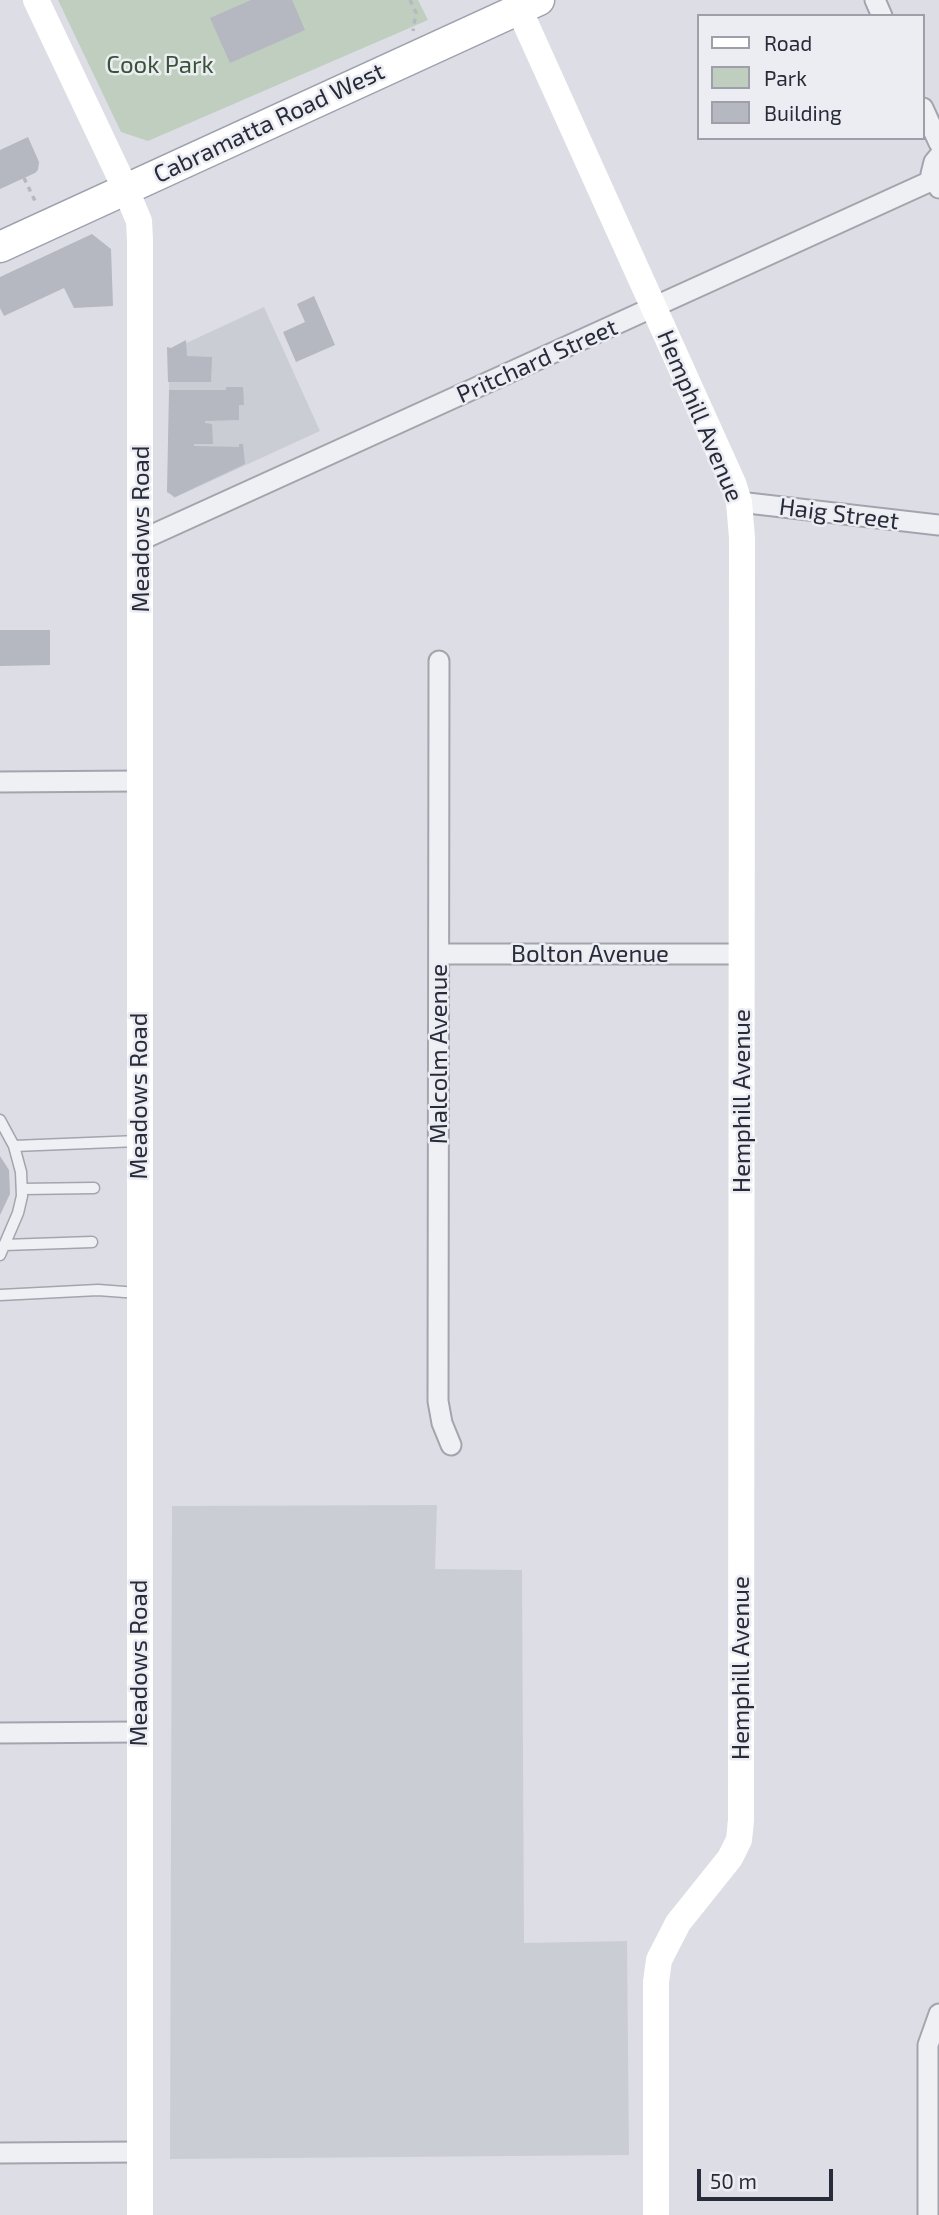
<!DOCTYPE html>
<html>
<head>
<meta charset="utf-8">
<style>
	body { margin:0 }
	#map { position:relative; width:939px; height:2215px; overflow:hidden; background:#dddee5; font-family:"Exo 2",sans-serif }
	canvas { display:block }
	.legend { position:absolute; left:697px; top:14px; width:228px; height:126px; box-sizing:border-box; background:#ecedf3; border:2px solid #9e9fa9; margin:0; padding:9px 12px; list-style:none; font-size:21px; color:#282b39 }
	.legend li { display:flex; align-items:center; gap:14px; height:35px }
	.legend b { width:35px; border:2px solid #9e9fa9 }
	.scale { position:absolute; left:697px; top:2169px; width:136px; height:32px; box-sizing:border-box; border:4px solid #282b39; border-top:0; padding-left:9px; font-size:21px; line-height:24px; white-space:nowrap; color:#282b39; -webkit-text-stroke:5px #ecedf3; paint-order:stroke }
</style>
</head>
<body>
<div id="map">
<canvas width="939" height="2215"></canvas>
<ul class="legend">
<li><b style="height:9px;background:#fff"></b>Road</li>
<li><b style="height:19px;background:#c0cebf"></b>Park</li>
<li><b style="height:19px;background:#b5b7c1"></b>Building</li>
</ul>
<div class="scale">50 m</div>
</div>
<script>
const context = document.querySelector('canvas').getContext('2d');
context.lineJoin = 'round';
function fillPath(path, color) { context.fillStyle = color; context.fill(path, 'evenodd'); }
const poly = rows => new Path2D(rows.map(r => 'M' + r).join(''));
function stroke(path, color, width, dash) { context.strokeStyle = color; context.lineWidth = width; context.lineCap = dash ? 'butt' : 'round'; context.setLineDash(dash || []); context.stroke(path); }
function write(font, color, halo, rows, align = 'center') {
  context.font = font + ' "Exo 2",sans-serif'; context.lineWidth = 5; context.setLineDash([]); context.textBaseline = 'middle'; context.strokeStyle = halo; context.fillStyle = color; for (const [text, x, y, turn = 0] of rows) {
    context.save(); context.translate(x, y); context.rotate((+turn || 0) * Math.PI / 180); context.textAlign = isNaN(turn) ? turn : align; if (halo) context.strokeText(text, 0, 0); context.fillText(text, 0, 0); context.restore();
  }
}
fillPath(poly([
	[264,307,320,431,174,498,169,492,169,351],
	[437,1505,435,1569,522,1570,524,1943,627,1941,629,2155,170,2159,172,1506]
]), '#cbcdd5');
fillPath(poly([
	[58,0,418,0,428,20,148,141,121,132]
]), '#c0cebf');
fillPath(poly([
	[251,0,292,0,305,30,230,63,210,18],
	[28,137,39,162,38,170,35,173,0,189,0,150],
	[92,234,111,249,113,306,74,308,64,288,4,316,0,308,0,277],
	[314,296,335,345,296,362,283,332,305,322,297,304],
	[186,340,187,356,212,357,211,382,168,382,167,347,171,348],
	[226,387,243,387,244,405,239,405,239,420,205,421,205,423,212,424,213,444,194,444,194,446,239,447,239,444,243,444,245,464,175,497,167,492,169,390,226,390],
	[0,630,50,630,50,665,0,666],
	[0,1156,9,1170,10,1194,0,1215]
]), '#b5b7c1');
const lane = poly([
	[0,1120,14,1146,138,1141],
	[22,1189,94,1188],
	[4,1245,92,1242],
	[0,1255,18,1213,22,1196,21,1172,14,1146],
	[0,1295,98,1290,138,1293]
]);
const street = poly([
	[875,0,882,16],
	[923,108,939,143],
	[939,156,934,162,931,174,939,188],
	[739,502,939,525],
	[141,540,933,180],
	[439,661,438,1401,442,1423,451,1445],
	[0,782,139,781],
	[439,954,742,954],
	[0,1733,139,1732],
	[0,2153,139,2152],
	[928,2215,928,2045,939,2014]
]);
const primary = poly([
	[0,247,539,0]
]);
stroke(lane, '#a3a5ae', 13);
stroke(street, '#a3a5ae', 23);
stroke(primary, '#9da2af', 33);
stroke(poly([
	[410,0,416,13,413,31],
	[24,178,36,203]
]), '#b7b9c0', 3.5, [5, 5]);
stroke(lane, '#eff0f4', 10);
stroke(street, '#eff0f4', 19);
stroke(poly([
	[36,0,126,190,139,221,140,240,140,2215],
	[519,9,733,483,739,502,742,538,741,1820,739,1840,730,1858,678,1923,659,1960,656,1982,656,2215]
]), '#fff', 26);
stroke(primary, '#fff', 30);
write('24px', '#385437', '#ecedf3', [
	["Cook Park",160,65]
]);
write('24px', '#282b39', '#ecedf3', [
	["Cabramatta Road West",269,123,-25],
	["Pritchard Street",537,361,-24],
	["Hemphill Avenue",700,416,67],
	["Haig Street",839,514,7],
	["Meadows Road",141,529,-90],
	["Bolton Avenue",590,954],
	["Malcolm Avenue",439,1054,-90],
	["Meadows Road",139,1096,-90],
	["Hemphill Avenue",742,1101,-90],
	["Meadows Road",139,1663,-90],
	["Hemphill Avenue",741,1668,-90]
]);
</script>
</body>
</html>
